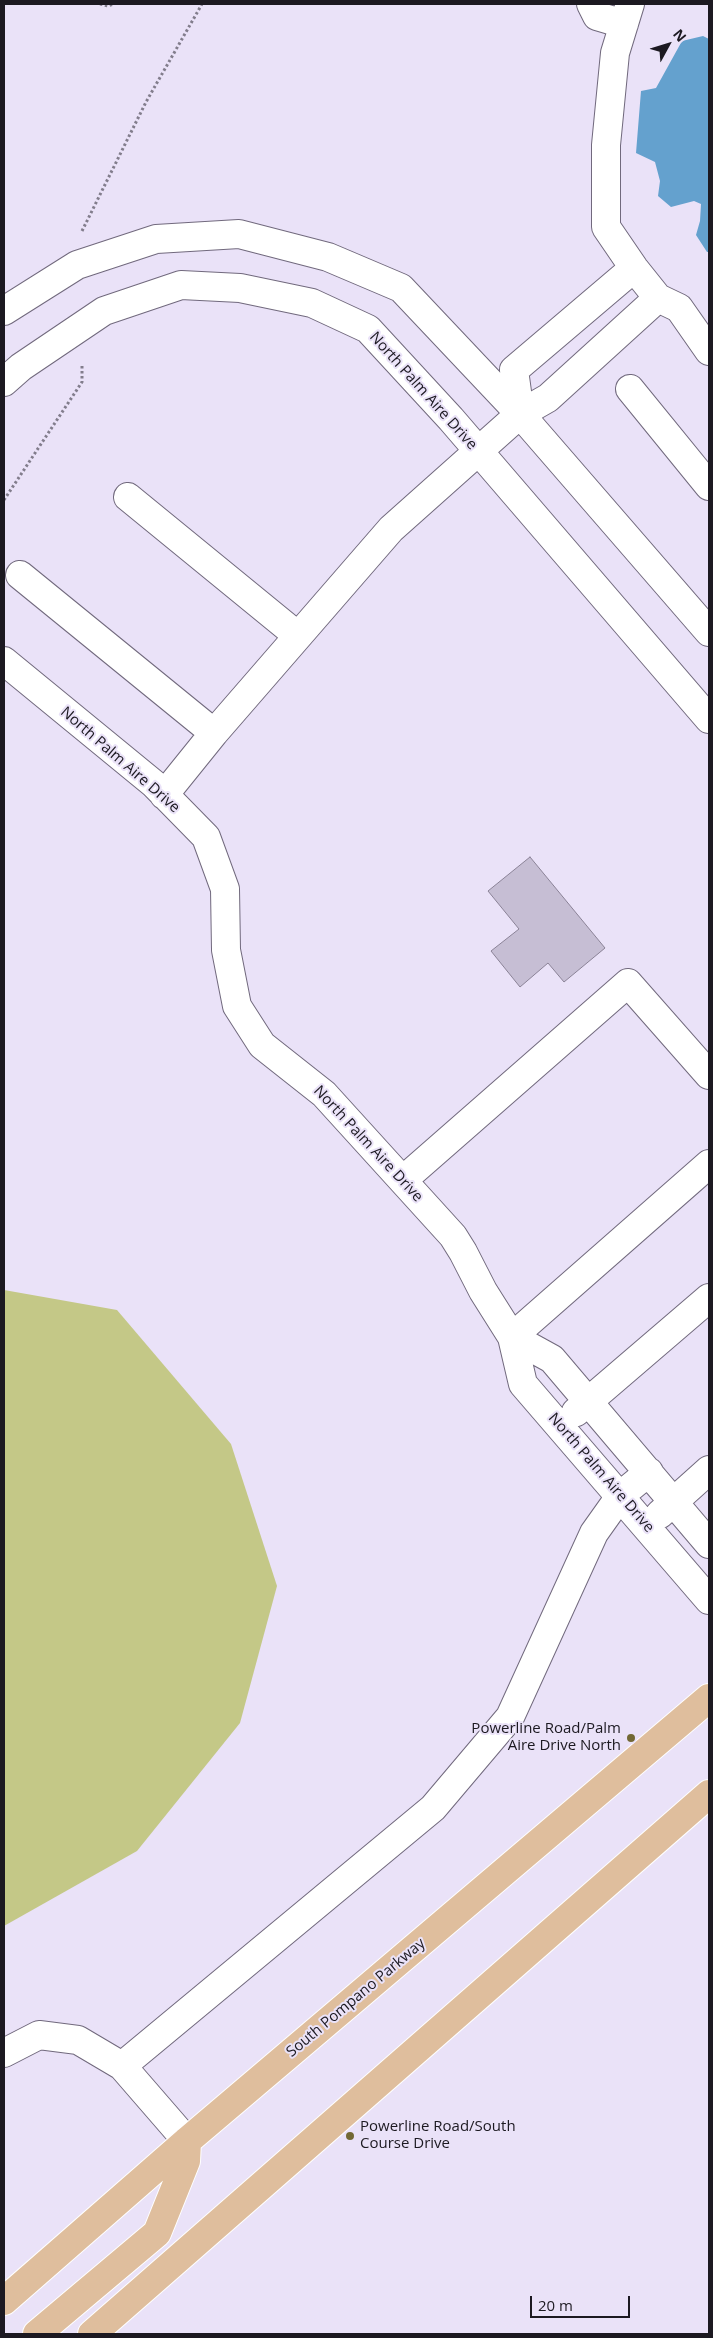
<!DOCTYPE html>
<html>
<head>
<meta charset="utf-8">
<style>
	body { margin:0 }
	#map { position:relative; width:713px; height:2338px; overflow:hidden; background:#eae2f8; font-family:"Open Sans",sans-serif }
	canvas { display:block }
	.frame { position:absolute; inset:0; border:5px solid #1c1921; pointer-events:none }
	.north { position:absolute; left:643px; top:20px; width:50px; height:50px; -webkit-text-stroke:4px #eae2f8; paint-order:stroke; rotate:51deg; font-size:14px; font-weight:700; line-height:20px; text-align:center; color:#1c1921 }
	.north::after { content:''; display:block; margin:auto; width:18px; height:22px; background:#1c1921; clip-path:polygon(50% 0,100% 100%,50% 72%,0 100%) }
	.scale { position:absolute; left:530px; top:2296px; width:100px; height:22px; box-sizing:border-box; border:2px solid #1c1921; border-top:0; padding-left:6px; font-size:15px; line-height:18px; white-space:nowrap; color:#1c1921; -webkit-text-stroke:4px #eae2f8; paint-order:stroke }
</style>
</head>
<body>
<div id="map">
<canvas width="713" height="2338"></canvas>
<div class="frame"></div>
<div class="north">N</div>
<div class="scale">20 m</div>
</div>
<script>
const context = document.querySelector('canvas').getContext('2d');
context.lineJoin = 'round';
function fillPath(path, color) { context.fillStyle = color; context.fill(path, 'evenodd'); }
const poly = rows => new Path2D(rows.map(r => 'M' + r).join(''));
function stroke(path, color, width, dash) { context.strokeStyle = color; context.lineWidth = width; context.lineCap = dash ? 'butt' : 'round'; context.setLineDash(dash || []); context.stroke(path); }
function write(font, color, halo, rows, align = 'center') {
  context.font = font + ' "Open Sans",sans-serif'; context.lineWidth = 4; context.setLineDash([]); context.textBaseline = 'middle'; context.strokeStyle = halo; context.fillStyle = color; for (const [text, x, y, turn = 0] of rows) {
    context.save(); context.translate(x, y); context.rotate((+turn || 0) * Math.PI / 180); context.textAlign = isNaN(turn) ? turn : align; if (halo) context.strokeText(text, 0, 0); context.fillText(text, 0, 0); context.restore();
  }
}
fillPath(poly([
	[4,1290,117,1310,231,1444,277,1586,240,1723,137,1851,4,1926]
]), '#c4c887');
fillPath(poly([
	[703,36,709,39,709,252,707,252,696,235,700,221,701,204,694,201,671,207,658,196,660,181,655,162,636,153,641,91,656,88,682,41]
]), '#64a1ce');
const building = poly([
	[530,857,605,948,564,982,548,963,520,987,491,951,519,929,488,891,530,857]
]);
fillPath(building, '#c6bed4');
stroke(building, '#8a8296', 1);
const minor = poly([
	[591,4,597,16,624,24],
	[630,4,615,53,606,145,606,227,634,268,658,298,679,308,709,351],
	[4,311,77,265,156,239,239,234,328,257,401,288,520,414,709,632],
	[4,382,21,367,104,311,181,285,240,288,312,303,368,329,451,419,709,719],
	[630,389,709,486],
	[520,414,514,370,634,268],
	[128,497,298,636],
	[20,575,214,733],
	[4,661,154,784,206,837,225,889,226,950,237,1006,262,1045,324,1094,453,1236,463,1252,483,1291,512,1337,523,1384,709,1600],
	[164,795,214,733,391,529,520,414,548,398,658,298],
	[403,1180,628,983,709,1075],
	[512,1337,552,1359,709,1544],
	[512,1337,709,1164],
	[576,1412,709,1298],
	[660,1514,709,1470],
	[4,2053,39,2035,78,2040,122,2066,187,2141],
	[122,2066,433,1808,510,1717,594,1533,621,1495,649,1472]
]);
const major = poly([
	[4,2301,187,2141,709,1698],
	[37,2334,157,2233,186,2161,187,2141],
	[92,2334,709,1794]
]);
stroke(minor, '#71697d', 30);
stroke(major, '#fff', 30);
stroke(poly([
	[100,4,108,6,114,4],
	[82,231,146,102,202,4],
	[4,500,82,382,82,364]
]), '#827d8c', 3, [2.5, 2.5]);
stroke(minor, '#fff', 28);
stroke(major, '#dfbe9d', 28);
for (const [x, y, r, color] of [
	[631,1738,5,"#726834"],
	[350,2136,5,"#726834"]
]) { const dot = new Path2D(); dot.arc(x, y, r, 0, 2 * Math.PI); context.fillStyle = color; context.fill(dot); stroke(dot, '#eae2f8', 2); }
write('15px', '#1c1921', '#eae2f8', [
	["North Palm Aire Drive",423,391,48],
	["North Palm Aire Drive",120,760,41],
	["North Palm Aire Drive",368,1144,47],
	["North Palm Aire Drive",601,1473,49],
	["South Pompano Parkway",356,1998,-40]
]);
write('15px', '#1c1921', '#eae2f8', [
	["Powerline Road/Palm",621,1729],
	["Aire Drive North",621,1746],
	["Powerline Road/South",360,2127,"left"],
	["Course Drive",360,2144,"left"]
], 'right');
</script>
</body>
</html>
